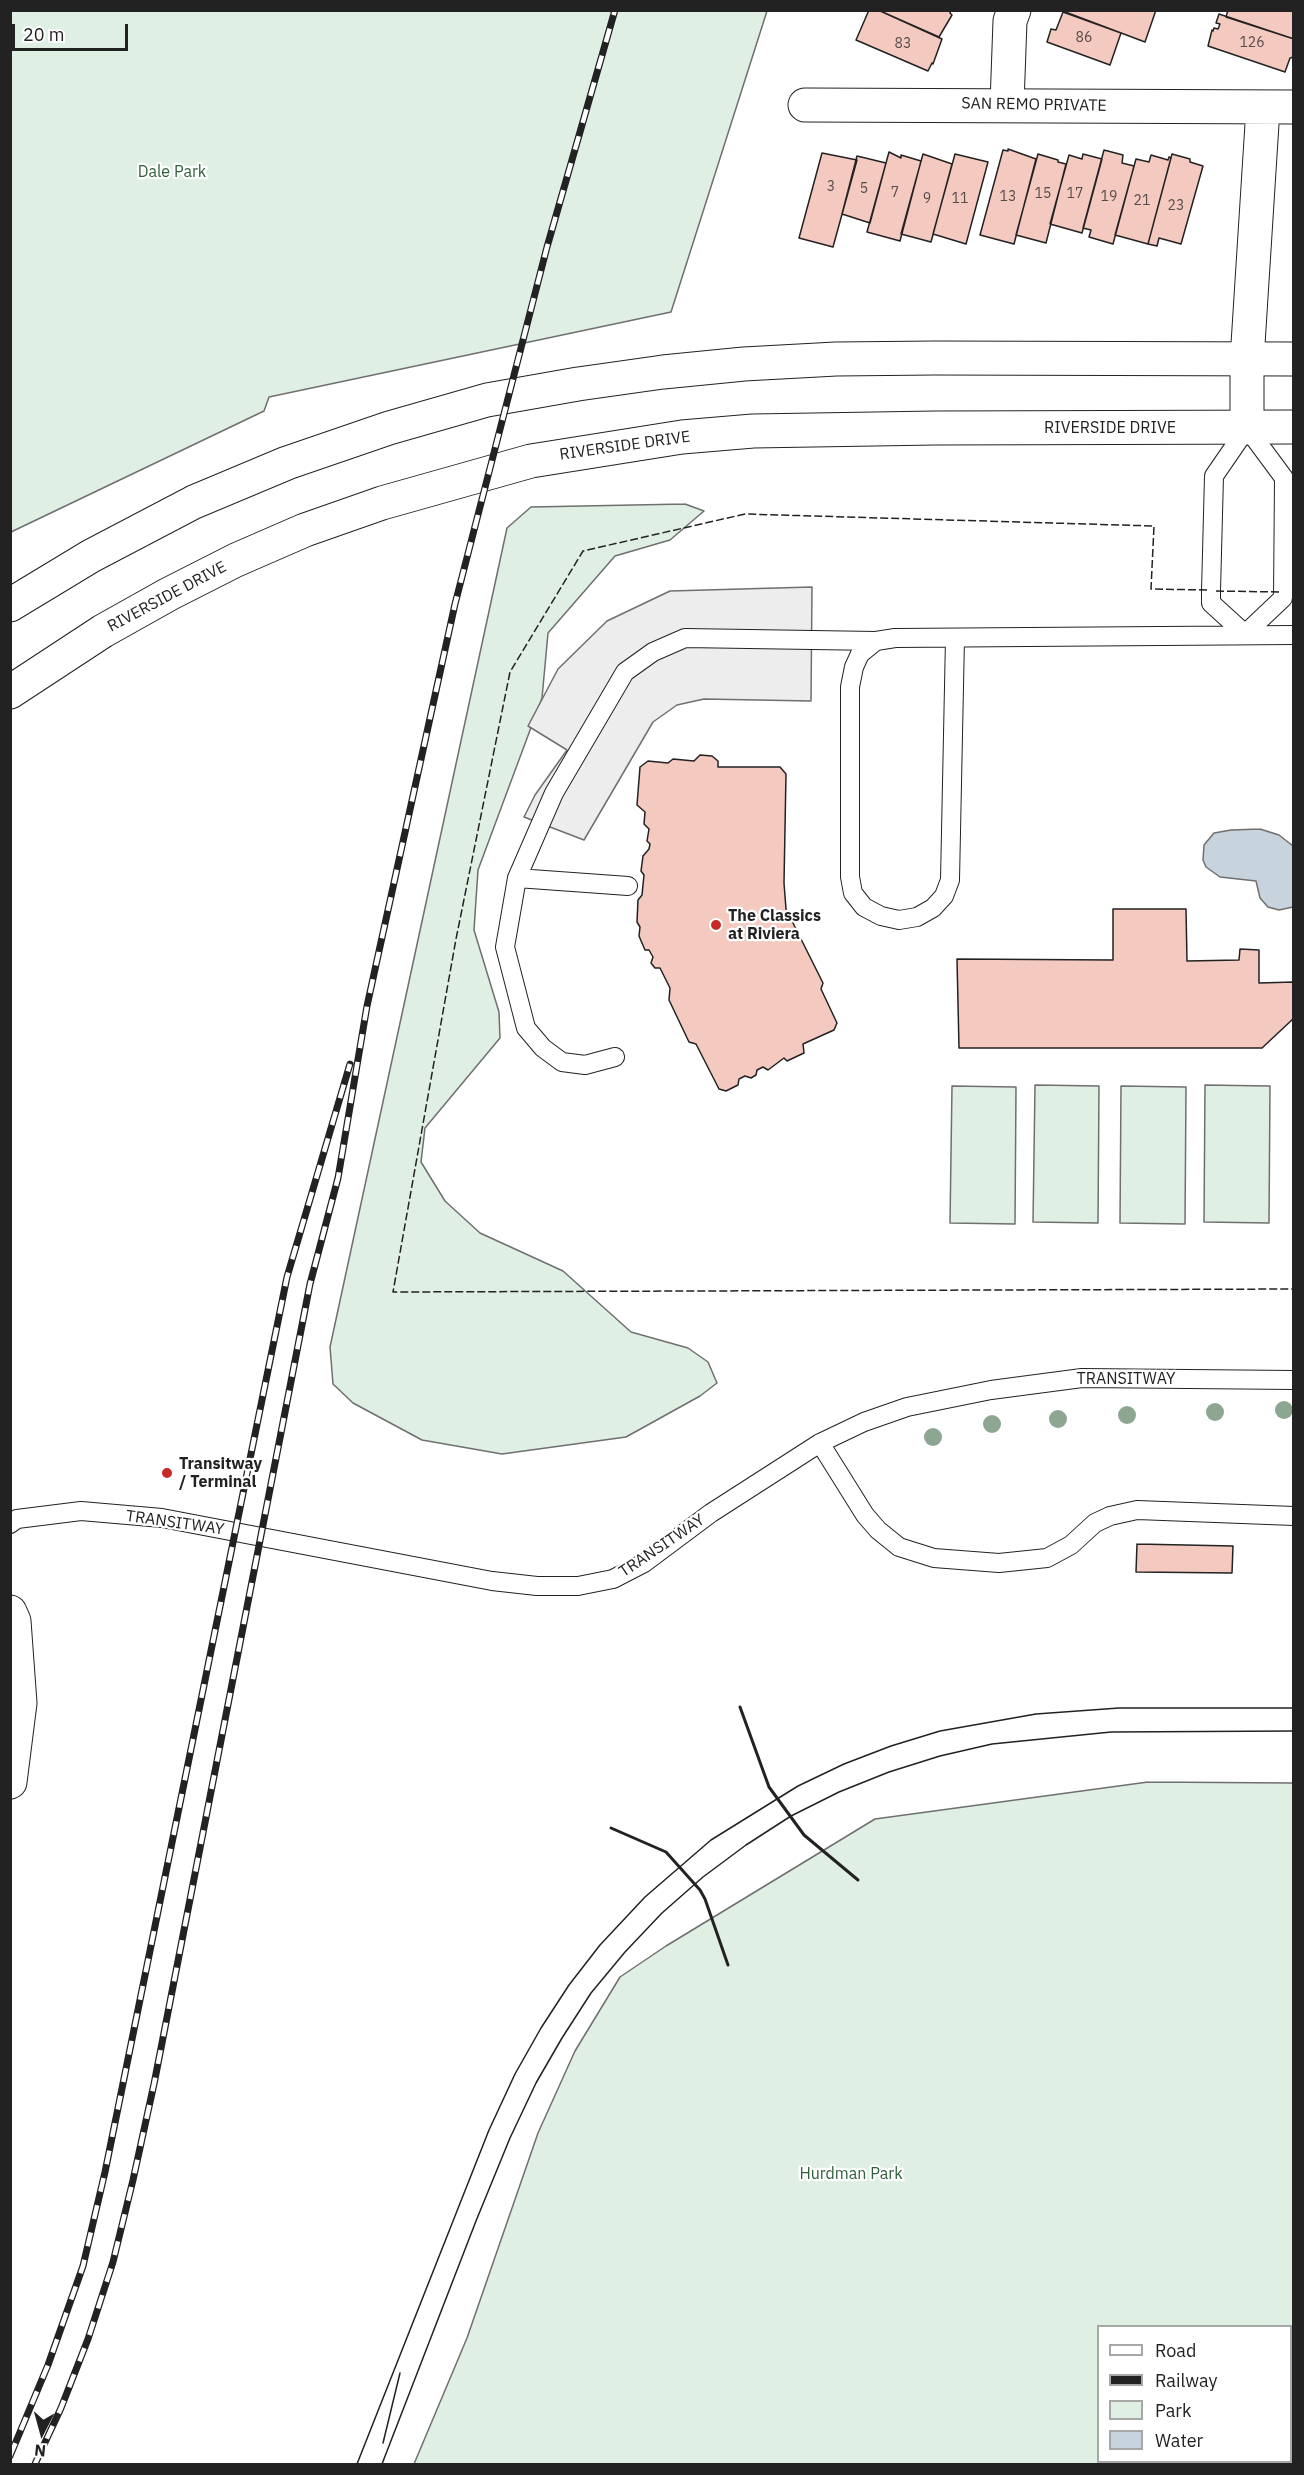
<!DOCTYPE html>
<html>
<head>
<meta charset="utf-8">
<style>
	body { margin:0 }
	#map { position:relative; width:1304px; height:2475px; overflow:hidden; background:#fff; font-family:"IBM Plex Sans",sans-serif }
	canvas { display:block }
	.frame { position:absolute; inset:0; border:12px solid #222; pointer-events:none }
	.legend { position:absolute; left:1097px; top:2325px; width:195px; height:138px; box-sizing:border-box; background:#fff; border:2px solid #a7a7a7; margin:0; padding:8px 10px; list-style:none; font-size:18px; color:#222 }
	.legend li { display:flex; align-items:center; gap:12px; height:30px }
	.legend b { width:30px; border:2px solid #a7a7a7 }
	.north { position:absolute; left:12px; top:2403px; width:60px; height:60px; -webkit-text-stroke:4px #fff; paint-order:stroke; rotate:186deg; font-size:16px; font-weight:700; line-height:24px; text-align:center; color:#222 }
	.north::after { content:''; display:block; margin:auto; width:21px; height:27px; background:#222; clip-path:polygon(50% 0,100% 100%,50% 72%,0 100%) }
	.scale { position:absolute; left:12px; top:24px; width:116px; height:27px; box-sizing:border-box; border:3px solid #222; border-top:0; padding-left:8px; font-size:18px; line-height:21px; white-space:nowrap; color:#222; -webkit-text-stroke:4px #fff; paint-order:stroke }
</style>
</head>
<body>
<div id="map">
<canvas width="1304" height="2475"></canvas>
<div class="frame"></div>
<ul class="legend">
<li><b style="height:8px;background:#fff"></b>Road</li>
<li><b style="height:8px;background:#222"></b>Railway</li>
<li><b style="height:16px;background:#e0efe3"></b>Park</li>
<li><b style="height:16px;background:#c7d3dd"></b>Water</li>
</ul>
<div class="north">N</div>
<div class="scale">20 m</div>
</div>
<script>
const context = document.querySelector('canvas').getContext('2d');
context.lineJoin = 'round';
function fillPath(path, color) { context.fillStyle = color; context.fill(path, 'evenodd'); }
const poly = rows => new Path2D(rows.map(r => 'M' + r).join(''));
function stroke(path, color, width, dash) { context.strokeStyle = color; context.lineWidth = width; context.lineCap = dash ? 'butt' : 'round'; context.setLineDash(dash || []); context.stroke(path); }
function write(font, color, halo, rows, align = 'center') {
  context.font = font + ' "IBM Plex Sans",sans-serif'; context.lineWidth = 4.5; context.setLineDash([]); context.textBaseline = 'middle'; context.strokeStyle = halo; context.fillStyle = color; for (const [text, x, y, turn = 0] of rows) {
    context.save(); context.translate(x, y); context.rotate((+turn || 0) * Math.PI / 180); context.textAlign = isNaN(turn) ? turn : align; if (halo) context.strokeText(text, 0, 0); context.fillText(text, 0, 0); context.restore();
  }
}
const green = poly([
	[11,10,767,10,767,11,671,312,269,397,264,411,11,532,11,10],
	[685,504,704,511,670,540,615,556,548,633,542,698,478,870,474,930,499,1012,500,1038,425,1128,421,1162,445,1201,480,1233,563,1271,631,1332,688,1348,708,1362,717,1383,700,1396,626,1437,502,1454,422,1440,353,1403,333,1384,330,1347,507,528,531,507,685,504],
	[1035,1085,1099,1086,1098,1223,1033,1222,1035,1085],
	[1205,1085,1270,1086,1269,1223,1204,1222,1205,1085],
	[952,1086,1016,1087,1015,1224,950,1223,952,1086],
	[1121,1086,1186,1087,1185,1224,1120,1223,1121,1086],
	[1148,1782,1293,1783,1293,2464,414,2464,467,2338,538,2133,575,2051,620,1977,666,1946,875,1819,1148,1782],
	[1098,2326,1290,2326,1290,2462,1098,2462,1098,2326]
]);
fillPath(green, '#e0efe3');
stroke(green, '#6f6f6f', 1.5);
const parking = poly([
	[812,587,811,701,704,699,677,705,653,722,584,840,524,817,535,795,567,750,528,726,558,669,607,621,670,591,812,587]
]);
fillPath(parking, '#ededed');
stroke(parking, '#6f6f6f', 1.5);
const water = poly([
	[1260,829,1279,835,1293,846,1293,907,1279,910,1268,907,1260,898,1256,881,1220,877,1206,867,1203,860,1204,845,1214,833,1231,830,1260,829]
]);
fillPath(water, '#c7d3dd');
stroke(water, '#6f6f6f', 1.5);
const building = poly([
	[869,10,878,10,942,39,933,64,932,63,928,71,856,40,869,10],
	[878,10,951,10,950,13,952,15,939,37,878,10],
	[1060,10,1156,10,1145,42,1060,10],
	[1228,10,1294,10,1294,39,1226,17,1228,10],
	[1063,12,1121,33,1110,65,1047,42,1051,29,1056,30,1063,12],
	[1219,14,1294,39,1294,57,1290,58,1285,72,1208,46,1212,30,1213,31,1214,28,1218,29,1220,24,1216,23,1219,14],
	[1008,149,1036,159,1014,244,980,235,1003,150,1008,151,1008,149],
	[1104,150,1123,155,1122,163,1134,166,1113,244,1089,237,1091,230,1083,228,1104,150],
	[889,152,901,158,901,155,921,161,900,241,867,232,889,152],
	[822,153,857,160,833,247,799,238,822,153],
	[923,154,952,164,931,242,901,234,923,154],
	[955,154,988,162,966,244,933,234,955,154],
	[1038,154,1058,160,1058,162,1066,164,1046,243,1016,235,1038,154],
	[1083,154,1102,159,1082,233,1050,224,1069,155,1082,159,1083,154],
	[1172,154,1190,159,1190,162,1203,166,1181,244,1159,238,1157,246,1148,244,1172,154],
	[1151,155,1168,160,1169,157,1171,158,1148,244,1115,235,1136,159,1149,162,1151,155],
	[857,156,886,163,870,223,842,214,857,156],
	[700,755,712,756,718,761,718,767,780,767,786,774,784,883,786,909,823,983,821,989,837,1023,834,1030,803,1044,804,1053,787,1061,784,1058,768,1070,763,1067,757,1070,756,1075,751,1078,745,1076,739,1079,738,1085,726,1091,719,1089,696,1044,689,1042,669,1000,670,988,660,968,655,968,651,963,653,957,649,950,645,950,639,936,640,927,637,922,638,900,642,895,644,875,641,871,643,856,649,849,650,844,647,841,649,829,644,824,645,812,637,805,640,767,648,761,668,763,673,759,694,761,700,755],
	[1113,909,1186,909,1187,961,1239,960,1240,949,1259,950,1259,983,1294,982,1294,1018,1262,1048,959,1048,957,959,1113,960,1113,909],
	[1137,1544,1233,1546,1232,1573,1136,1572,1137,1544]
]);
fillPath(building, '#f3c9c0');
stroke(building, '#222', 1.5);
const lane = poly([
	[1247,428,1284,478,1283,598,1245,634,1211,603,1211,591,1214,476,1247,428],
	[955,638,950,880,944,896,933,908,917,917,899,920,881,916,864,907,853,893,850,877,850,687,854,667,860,654,876,641,895,638,1294,635],
	[517,878,628,886],
	[615,1057,585,1065,562,1062,543,1048,526,1028,505,947,517,878,554,793,625,672,653,652,685,638,876,641],
	[820,1443,865,1515,878,1530,899,1547,934,1558,999,1563,1047,1558,1071,1545,1095,1523,1110,1516,1137,1510,1294,1516],
	[10,1524,17,1519,81,1511,162,1518,492,1581,537,1586,578,1586,613,1579,644,1563,711,1513,820,1443,864,1422,907,1407,991,1390,1082,1378,1294,1380]
]);
const street = poly([
	[1007,104,1010,21,1014,10],
	[805,105,1294,107],
	[1247,428,1247,360,1263,108]
]);
const secondary = poly([
	[10,1612,14,1621,20,1703,10,1782]
]);
const primary = poly([
	[10,605,91,556,194,502,287,463,389,428,487,400,578,384,663,372,744,364,836,359,935,358,1294,359],
	[10,692,103,631,169,594,236,560,305,530,382,503,531,461,682,437,753,431,935,428,1294,427]
]);
stroke(lane, '#222', 20);
stroke(street, '#222', 35);
stroke(secondary, '#222', 35);
stroke(primary, '#222', 35);
stroke(lane, '#fff', 18);
stroke(street, '#fff', 33);
stroke(secondary, '#fff', 33);
stroke(primary, '#fff', 33);
stroke(poly([
	[383,2443,400,2373],
	[357,2464,489,2130,515,2074,541,2028,569,1985,600,1945,645,1897,711,1840,798,1786,844,1764,891,1746,940,1731,1036,1714,1119,1708,1294,1708],
	[382,2464,476,2221,510,2138,536,2083,562,2038,591,1993,625,1952,662,1913,703,1877,746,1845,791,1816,839,1792,889,1772,940,1756,992,1744,1111,1732,1294,1731]
]), '#222', 1.5);
const rail = poly([
	[10,2456,48,2365,83,2266,105,2172,287,1277,350,1064],
	[35,2464,61,2408,88,2339,113,2262,133,2180,154,2084,310,1284,338,1178,367,1006,455,604,547,247,615,10]
]);
stroke(rail, '#222', 7);
stroke(rail, '#fff', 4.5, [14]);
stroke(poly([
	[1207,590,1151,589,1154,526,745,514,583,551,510,672,456,939,393,1292,1294,1289],
	[1216,591,1279,592]
]), '#222', 1.5, [8, 3]);
stroke(poly([
	[740,1707,769,1787,804,1835,858,1880],
	[611,1828,666,1852,700,1890,705,1899,728,1965]
]), '#222', 3);
context.fillStyle = '#8da692';
for (const [x, y] of [
	[1284,1410],
	[1215,1412],
	[1127,1415],
	[1058,1419],
	[992,1424],
	[933,1437]
]) { context.beginPath(); context.arc(x, y, 9, 0, 2 * Math.PI); context.fill(); }
for (const [x, y, r, color] of [
	[716,925,6,"#c62828"],
	[167,1473,6,"#c62828"]
]) { const dot = new Path2D(); dot.arc(x, y, r, 0, 2 * Math.PI); context.fillStyle = color; context.fill(dot); stroke(dot, '#fff', 2); }
write('14px', '#564c4a', null, [
	["86",1084,38],
	["126",1252,43],
	["83",903,44],
	["3",831,187],
	["5",864,189],
	["7",895,193],
	["15",1043,194],
	["17",1075,194],
	["13",1008,197],
	["19",1109,197],
	["9",927,199],
	["11",960,199],
	["21",1142,201],
	["23",1176,206]
]);
write('16px', '#222', '#fff', [
	["SAN REMO PRIVATE",1034,105,1],
	["RIVERSIDE DRIVE",1110,428],
	["RIVERSIDE DRIVE",625,446,-8],
	["RIVERSIDE DRIVE",167,597,-28],
	["TRANSITWAY",1126,1379],
	["TRANSITWAY",175,1523,8],
	["TRANSITWAY",662,1546,-34]
]);
write('16px', '#2f5e38', '#fff', [
	["Dale Park",172,172],
	["Hurdman Park",851,2174]
]);
write('bold 16px', '#222', '#fff', [
	["The Classics",728,916],
	["at Riviera",728,934],
	["Transitway",179,1464],
	["/ Terminal",179,1482]
], 'left');
</script>
</body>
</html>
